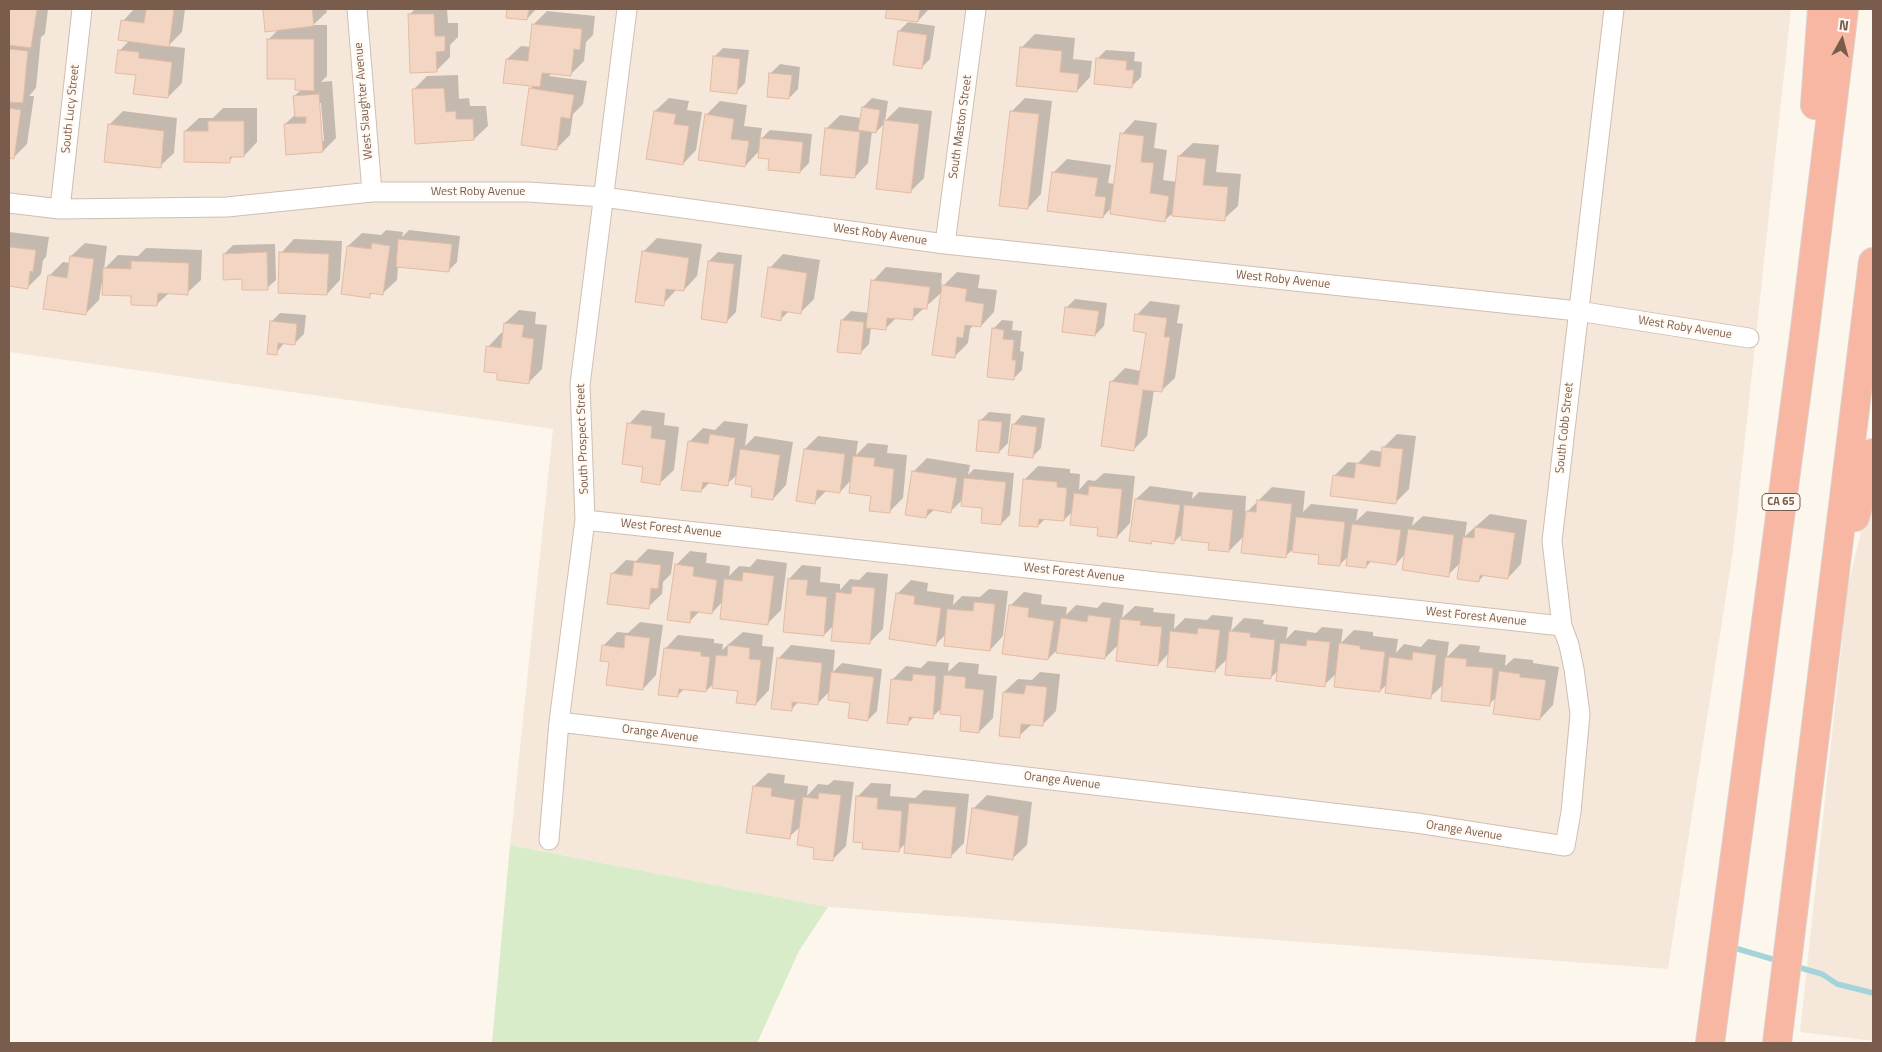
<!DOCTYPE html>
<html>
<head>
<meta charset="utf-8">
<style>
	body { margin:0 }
	#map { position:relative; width:1882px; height:1052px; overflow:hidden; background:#fdf6ec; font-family:"Titillium Web",sans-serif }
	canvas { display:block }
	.frame { position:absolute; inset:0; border:10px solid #7a5c4d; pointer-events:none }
	.north { position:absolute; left:1817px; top:15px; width:50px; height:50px; -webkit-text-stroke:4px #fffaf3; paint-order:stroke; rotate:7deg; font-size:14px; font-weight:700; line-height:20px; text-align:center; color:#7a5c4d }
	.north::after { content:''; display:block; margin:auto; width:18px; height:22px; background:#7a5c4d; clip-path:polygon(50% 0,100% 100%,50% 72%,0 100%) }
</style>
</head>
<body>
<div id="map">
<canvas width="1882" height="1052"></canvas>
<div class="frame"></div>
<div class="north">N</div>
</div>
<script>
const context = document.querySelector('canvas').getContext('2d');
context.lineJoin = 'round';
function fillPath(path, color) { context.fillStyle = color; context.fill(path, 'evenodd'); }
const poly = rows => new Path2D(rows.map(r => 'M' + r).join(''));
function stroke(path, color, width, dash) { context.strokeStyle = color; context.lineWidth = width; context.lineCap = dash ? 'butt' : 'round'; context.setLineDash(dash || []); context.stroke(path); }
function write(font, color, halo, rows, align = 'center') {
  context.font = font + ' "Titillium Web",sans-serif'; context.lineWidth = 4.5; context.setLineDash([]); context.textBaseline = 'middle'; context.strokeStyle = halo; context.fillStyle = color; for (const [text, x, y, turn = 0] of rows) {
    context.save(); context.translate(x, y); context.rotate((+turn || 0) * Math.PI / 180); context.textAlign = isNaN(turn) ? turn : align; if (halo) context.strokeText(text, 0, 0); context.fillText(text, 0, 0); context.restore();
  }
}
fillPath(poly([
	[9,9,1791,9,1733,551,1668,969,828,907,510,845,553,429,9,352],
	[1873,483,1873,1041,1800,1032,1848,585]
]), '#f5e8da');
fillPath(poly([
	[510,845,828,907,799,951,757,1043,492,1043]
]), '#d8ecc9');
fillPath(poly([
	[9,9,48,9,45,34,41,37,36,88,29,96,34,96,27,144,14,157,9,157],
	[134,9,185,9,182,32,168,46,185,48,182,83,168,97,137,74,119,51,130,40,123,21],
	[264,9,326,9,327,12,313,25,327,25,327,76,321,82,332,81,336,138,323,151,285,124,296,114,294,96,302,89,269,39,279,29,266,30],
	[318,103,321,103,324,141,321,141],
	[415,9,447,9,448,23,458,23,458,37,450,45,450,57,436,71,409,15],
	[508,9,536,9,527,19,507,17],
	[888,9,929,9,918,21,887,17],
	[547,11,595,16,593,35,586,42,584,61,570,75,552,73,549,76,587,81,583,104,573,114,570,135,556,149,530,89,534,85,507,59,521,46,531,47,533,25],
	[908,22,935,26,930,59,921,68,899,31],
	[1035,34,1075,38,1073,59,1092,61,1090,77,1077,91,1021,48],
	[723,48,749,50,745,83,736,92,714,57],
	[1106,50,1135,52,1134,61,1142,62,1141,77,1132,86,1097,59],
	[780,64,800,67,798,89,789,98,771,73],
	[458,75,459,99,469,98,470,106,486,106,488,126,474,139,413,90,427,76],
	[669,98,689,101,687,110,702,112,696,150,683,164,648,158,655,111],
	[872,98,888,101,885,121,899,107,932,111,924,178,910,192,885,123,876,132,872,131,868,163,855,177,826,129,840,115,861,118,863,107],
	[1025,98,1052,101,1041,194,1028,208,1011,112],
	[720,101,747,105,744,126,762,128,760,140,770,130,812,134,809,163,800,172,770,158,760,150,745,166,706,115],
	[223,108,257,108,257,142,244,156,235,155,229,161,185,131,199,118,213,118],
	[123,111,177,118,174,153,160,166,109,125],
	[1135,120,1157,123,1154,148,1167,150,1163,180,1177,182,1179,156,1193,143,1219,145,1216,172,1241,174,1238,206,1224,219,1174,212,1165,220,1112,207,1103,217,1053,173,1067,159,1111,165,1108,183,1115,184,1122,134],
	[386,230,403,232,402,237,409,230,460,236,457,262,448,271,398,266,397,280,383,293,374,292,369,296,348,246,362,233,381,235],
	[9,232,49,237,46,257,43,260,41,274,28,287,9,285],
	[657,238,702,244,697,276,684,290,677,289,663,304,643,252],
	[294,239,342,241,340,280,327,294,281,253],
	[85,243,107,246,104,269,118,255,138,256,146,248,202,250,201,280,187,293,169,293,157,304,102,282,99,300,85,314,49,276,63,262,70,263,71,256],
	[275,244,276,280,267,288,243,278,224,254,233,245],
	[718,252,742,255,736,312,727,321,709,261],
	[783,254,820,260,814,299,800,313,789,311,781,319,770,268],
	[886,267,942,273,941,288,957,272,980,275,978,288,997,290,994,312,981,326,974,325,970,329,968,343,954,357,942,292,912,319,897,317,885,329,871,327,869,344,860,353,842,320,851,311,869,313,873,281],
	[1075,299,1107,303,1104,326,1095,335,1066,308],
	[1150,301,1180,305,1177,323,1183,324,1175,378,1161,391,1154,390,1147,436,1133,450,1111,382,1125,368,1141,371,1147,332,1137,315],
	[519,310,536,312,535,324,547,325,542,369,529,382,488,347,501,333,504,333,505,323],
	[280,313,306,315,304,334,295,343,285,342,276,353,271,322],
	[1002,320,1013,321,1012,330,1022,331,1020,351,1024,352,1022,370,1013,379,993,329],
	[642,410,665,413,664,425,679,427,674,470,660,483,644,466,629,424],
	[989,412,1011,414,1008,443,999,452,980,421],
	[1022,415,1045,418,1041,448,1032,457,1010,454,1014,424],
	[724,421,748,424,745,446,755,436,793,442,786,485,773,499,738,474,727,484,710,482,701,491,689,442,703,428,715,430],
	[1397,434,1416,436,1409,489,1396,502,1334,476,1348,462,1358,463,1371,450,1383,452,1383,448],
	[818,436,858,441,856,455,868,443,888,445,887,453,907,455,903,498,889,512,872,495,852,479,840,492,827,490,814,503,805,449],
	[927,458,970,465,968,475,974,469,1014,473,1010,515,1001,524,984,507,963,499,951,511,935,509,926,517,914,471],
	[1038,466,1070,469,1070,473,1080,474,1079,490,1088,480,1095,481,1104,473,1135,476,1130,523,1117,537,1073,511,1064,520,1046,518,1038,526,1025,479],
	[1150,486,1193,492,1192,499,1199,492,1246,496,1245,514,1272,487,1305,491,1303,512,1311,504,1358,509,1356,521,1367,511,1414,517,1412,526,1423,516,1467,522,1465,536,1490,514,1527,520,1521,564,1508,578,1485,574,1479,581,1460,563,1448,575,1406,553,1396,564,1372,560,1366,567,1349,556,1339,565,1320,554,1294,548,1286,556,1244,536,1229,551,1210,542,1183,533,1174,542,1154,540,1151,543,1136,499],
	[648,549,674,552,671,574,663,582,662,594,648,607,612,574,626,560,636,561],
	[690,551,707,553,706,563,730,566,729,576,739,566,750,567,757,559,787,563,781,610,768,623,723,601,712,613,700,611,689,622,676,565],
	[802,565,821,567,820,582,840,584,840,590,850,579,859,580,867,572,888,574,883,629,869,643,834,625,824,635,789,579],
	[911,580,928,583,927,591,954,595,953,605,962,596,980,597,989,589,1008,591,1003,636,990,650,946,634,935,645,897,594],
	[1024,592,1042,595,1041,604,1067,607,1066,615,1076,605,1097,608,1103,602,1124,605,1122,618,1135,606,1154,608,1153,612,1175,614,1174,629,1185,618,1207,620,1212,615,1233,617,1231,631,1244,618,1264,620,1263,624,1288,627,1286,639,1295,630,1316,633,1322,627,1343,629,1341,643,1354,630,1373,632,1373,636,1398,639,1396,653,1404,644,1421,647,1428,639,1449,642,1447,657,1460,644,1480,646,1479,652,1506,655,1505,666,1514,658,1533,660,1533,663,1559,667,1553,705,1540,719,1497,697,1489,704,1444,684,1430,697,1388,683,1380,691,1337,673,1324,685,1279,670,1270,678,1228,658,1215,671,1169,653,1158,665,1119,644,1105,658,1058,649,1048,659,1010,606],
	[640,622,663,625,656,675,643,689,610,661,603,646,617,632,628,633],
	[743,632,763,635,762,646,774,647,769,690,756,704,739,690,714,683,706,691,684,689,677,696,665,649,678,635,714,639,714,643,723,644,722,650],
	[791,645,835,650,833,672,842,663,882,669,877,711,868,720,851,702,830,691,818,703,799,701,791,710,778,659],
	[928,661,949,663,948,672,959,662,979,664,978,674,997,676,993,718,979,732,963,715,942,708,932,717,915,716,907,724,892,680,906,666,921,668],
	[1040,672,1060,674,1056,711,1042,725,1032,724,1019,736,1004,692,1018,679,1032,680],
	[768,773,785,775,784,783,808,786,807,796,818,784,828,785,834,780,854,782,846,846,832,860,815,846,801,826,789,837,754,786],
	[871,783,891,784,890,796,915,798,924,790,969,794,964,843,950,857,906,843,898,851,858,796],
	[987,795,1032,802,1027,845,1013,858,973,809]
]), '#0003');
stroke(poly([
	[1738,949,1772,959],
	[1801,968,1822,974,1837,984,1873,993]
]), '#a5d3da', 5.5);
const building = poly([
	[9,9,37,9,31,48,9,45,9,9],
	[146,9,174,9,169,47,118,40,121,20,144,23,146,9],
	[263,9,312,9,314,26,265,32,263,9],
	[507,9,529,9,527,20,506,18,507,9],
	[887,9,920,9,918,22,885,18,887,9],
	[408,14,434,14,435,36,445,36,445,51,436,52,437,72,410,73,408,14],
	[532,24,582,29,580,50,574,49,571,76,542,73,540,87,503,83,506,59,528,61,532,24],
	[898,31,927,35,922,69,893,65,898,31],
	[267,39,314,39,314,91,295,90,295,79,267,79,267,39],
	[1020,47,1062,51,1060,72,1079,74,1077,92,1016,86,1020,47],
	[9,49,28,51,23,103,9,102,9,49],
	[118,50,139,52,139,58,172,62,168,98,133,94,136,75,115,73,118,50],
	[713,56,740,59,737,94,710,91,713,56],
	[1096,58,1127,61,1126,70,1134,70,1132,88,1094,84,1096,58],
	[769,73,792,75,789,99,767,97,769,73],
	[444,88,446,112,456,111,456,119,473,119,474,140,415,144,412,89,444,88],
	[529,88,574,95,570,119,561,117,557,150,521,145,529,88],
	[319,94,323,152,286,155,284,124,306,123,306,117,295,117,293,96,319,94],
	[862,107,880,110,876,133,858,130,862,107],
	[9,108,21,110,14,159,9,158,9,108],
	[654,111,676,114,674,124,689,126,683,165,646,159,654,111],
	[1010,111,1039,114,1028,209,999,206,1010,111],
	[705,114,734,119,731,139,749,141,745,167,698,160,705,114],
	[884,120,919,124,911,193,876,189,884,120],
	[208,121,244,121,244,157,230,157,230,163,184,162,184,131,208,131,208,121],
	[108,124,164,131,161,168,104,162,108,124],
	[825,128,860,132,855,178,820,175,825,128],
	[1120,133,1144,136,1141,162,1154,163,1150,193,1169,196,1165,222,1110,214,1120,133],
	[760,138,803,142,800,173,768,170,769,159,758,158,760,138],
	[1178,156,1206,159,1203,185,1228,187,1225,221,1172,216,1178,156],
	[1052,172,1098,178,1095,196,1106,197,1103,218,1047,211,1052,172],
	[398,239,452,244,449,272,396,267,398,239],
	[372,243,390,246,383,295,370,293,370,298,341,294,347,246,371,249,372,243],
	[9,247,36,250,33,272,30,271,28,289,9,286,9,247],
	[642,251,689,258,684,291,666,289,664,306,635,302,642,251],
	[267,252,268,290,242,290,242,279,223,280,223,254,267,252],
	[279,252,329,254,327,295,278,293,279,252],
	[70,256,94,259,86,315,43,309,48,275,67,278,70,256],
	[131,261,189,263,188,295,158,293,157,306,131,305,131,296,102,295,103,268,131,269,131,261],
	[708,261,734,264,727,323,701,319,708,261],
	[768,267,807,273,801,314,782,311,781,321,761,317,768,267],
	[871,280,930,287,927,309,914,308,913,320,887,318,886,330,866,328,871,280],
	[942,285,967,289,965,301,984,304,981,327,965,325,963,338,957,337,955,358,932,355,942,285],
	[1065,307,1099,311,1095,336,1062,332,1065,307],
	[1135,314,1167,318,1164,337,1170,337,1162,392,1143,390,1134,451,1101,446,1110,381,1138,385,1146,333,1133,331,1135,314],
	[841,320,864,322,861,354,837,352,841,320],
	[270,321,297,324,295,345,278,343,277,355,267,354,270,321],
	[504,323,524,325,522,337,534,339,529,384,497,380,497,373,484,372,486,346,501,348,504,323],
	[992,328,1004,330,1003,339,1014,340,1012,360,1016,360,1014,380,987,377,992,328],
	[979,420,1002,422,999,453,976,451,979,420],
	[627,423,652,426,651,438,666,440,660,485,641,482,643,467,622,464,627,423],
	[1012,424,1037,427,1033,458,1008,455,1012,424],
	[710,434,735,438,728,486,703,482,701,492,681,490,688,441,708,444,710,434],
	[1382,447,1403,449,1396,504,1330,496,1333,475,1354,478,1356,463,1380,467,1382,447],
	[740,449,780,455,773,500,751,497,752,487,735,484,740,449],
	[804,449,845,454,840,493,817,490,815,504,796,501,804,449],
	[853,456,875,458,874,466,894,469,890,513,869,511,871,496,849,493,853,456],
	[912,471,957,478,951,513,928,509,926,518,905,515,912,471],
	[964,478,1006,482,1001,525,981,523,982,508,961,506,964,478],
	[1023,479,1057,482,1057,487,1067,488,1064,521,1039,519,1038,527,1019,526,1023,479],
	[1089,486,1122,489,1117,538,1097,536,1098,528,1070,525,1074,493,1088,495,1089,486],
	[1135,499,1180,505,1174,544,1152,541,1151,544,1129,541,1135,499],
	[1257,500,1292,504,1286,558,1241,553,1246,511,1256,512,1257,500],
	[1184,505,1233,510,1229,552,1208,550,1209,543,1181,540,1184,505],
	[1296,517,1345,522,1340,566,1318,564,1319,555,1292,552,1296,517],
	[1352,524,1401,530,1396,565,1367,561,1366,568,1346,566,1352,524],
	[1475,527,1515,533,1508,579,1480,575,1479,582,1457,579,1463,537,1474,538,1475,527],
	[1408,529,1454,535,1449,577,1402,570,1408,529],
	[634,562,661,565,658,589,651,588,649,609,607,604,611,573,632,576,634,562],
	[675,564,694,567,693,576,717,580,712,614,691,611,690,623,667,620,675,564],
	[743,572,774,576,768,625,720,619,724,579,742,581,743,572],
	[788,579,808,580,806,595,827,597,824,636,783,632,788,579],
	[852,586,875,588,870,644,831,641,836,592,851,594,852,586],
	[896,593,915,596,914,604,941,608,936,646,889,639,896,593],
	[974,602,995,604,990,651,944,646,947,609,973,611,974,602],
	[1009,605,1029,608,1028,617,1054,621,1048,660,1002,654,1009,605],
	[1088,615,1111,618,1105,659,1056,653,1061,618,1087,622,1088,615],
	[1120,619,1141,621,1140,625,1162,627,1158,666,1116,661,1120,619],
	[1198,628,1220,630,1215,672,1167,667,1170,631,1197,634,1198,628],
	[1229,631,1250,633,1250,637,1275,640,1271,679,1225,675,1229,631],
	[625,635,650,638,643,690,606,685,609,662,600,661,602,645,624,648,625,635],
	[1307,640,1330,642,1325,687,1276,681,1280,643,1306,646,1307,640],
	[1339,643,1360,646,1360,649,1385,652,1380,692,1334,687,1339,643],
	[728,645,750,648,749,659,761,660,756,705,736,703,738,691,712,688,716,655,727,656,728,645],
	[664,648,701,652,701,656,710,657,706,692,679,689,678,697,658,695,664,648],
	[1413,652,1436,655,1431,699,1385,693,1389,657,1412,660,1413,652],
	[1445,657,1467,659,1466,666,1493,668,1490,706,1441,701,1445,657],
	[777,658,822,663,818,705,792,702,792,711,771,709,777,658],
	[1499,671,1520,674,1520,677,1546,680,1540,720,1493,714,1499,671],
	[831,672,874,677,868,721,848,718,850,703,828,700,831,672],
	[913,674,936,676,933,719,909,717,908,725,887,723,891,679,912,681,913,674],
	[944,675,966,677,965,688,984,690,979,733,960,731,961,716,940,714,944,675],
	[1026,685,1047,687,1043,726,1021,724,1020,738,999,736,1003,692,1024,694,1026,685],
	[753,786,772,788,771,796,795,800,790,839,746,833,753,786],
	[819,793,841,795,833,861,813,859,814,848,797,845,803,797,818,799,819,793],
	[856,796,878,798,877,809,902,811,899,852,862,849,863,843,853,842,856,796],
	[909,803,956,807,951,858,904,853,909,803],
	[972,808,1019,816,1013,860,966,853,972,808]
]);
fillPath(building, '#f3d5c3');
stroke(building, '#e6bba3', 1);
const minor = poly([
	[357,9,372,192],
	[9,203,60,209,227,207,372,192,528,192,603,197,945,244,1578,311,1749,338],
	[60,209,82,9],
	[945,244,976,9],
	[585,520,1562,626],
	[559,722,1417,823,1565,846,1571,812,1580,714,1574,669,1569,645,1562,626,1552,541,1614,9],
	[549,840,559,722,585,520,580,385,627,9]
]);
const motorway = poly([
	[1815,105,1822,9],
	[1855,517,1873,453],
	[1710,1043,1805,329,1844,9],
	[1777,1043,1873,262]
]);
stroke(minor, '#d1beb0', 21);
stroke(motorway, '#dad1cd', 30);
stroke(minor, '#fff', 19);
stroke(motorway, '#f7b7a3', 28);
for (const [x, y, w] of [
	[1781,502,38]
]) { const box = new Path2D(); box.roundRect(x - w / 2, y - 8.5, w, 17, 4); context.fillStyle = '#fffaf3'; context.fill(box); stroke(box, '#7a5c4d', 1); }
write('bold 11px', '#7a5c4d', null, [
	["CA 65",1781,502]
]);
write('12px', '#7a5c4d', '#fffaf3', [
	["West Slaughter Avenue",364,101,-95],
	["South Lucy Street",71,109,-84],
	["South Maston Street",961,127,-82],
	["West Roby Avenue",478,192],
	["West Roby Avenue",880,235,8],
	["West Roby Avenue",1283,280,6],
	["West Roby Avenue",1685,328,9],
	["South Cobb Street",1565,428,-84],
	["South Prospect Street",583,439,-92],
	["West Forest Avenue",671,529,6],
	["West Forest Avenue",1074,573,6],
	["West Forest Avenue",1476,617,6],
	["Orange Avenue",660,734,7],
	["Orange Avenue",1062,781,7],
	["Orange Avenue",1464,831,9]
]);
</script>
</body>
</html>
